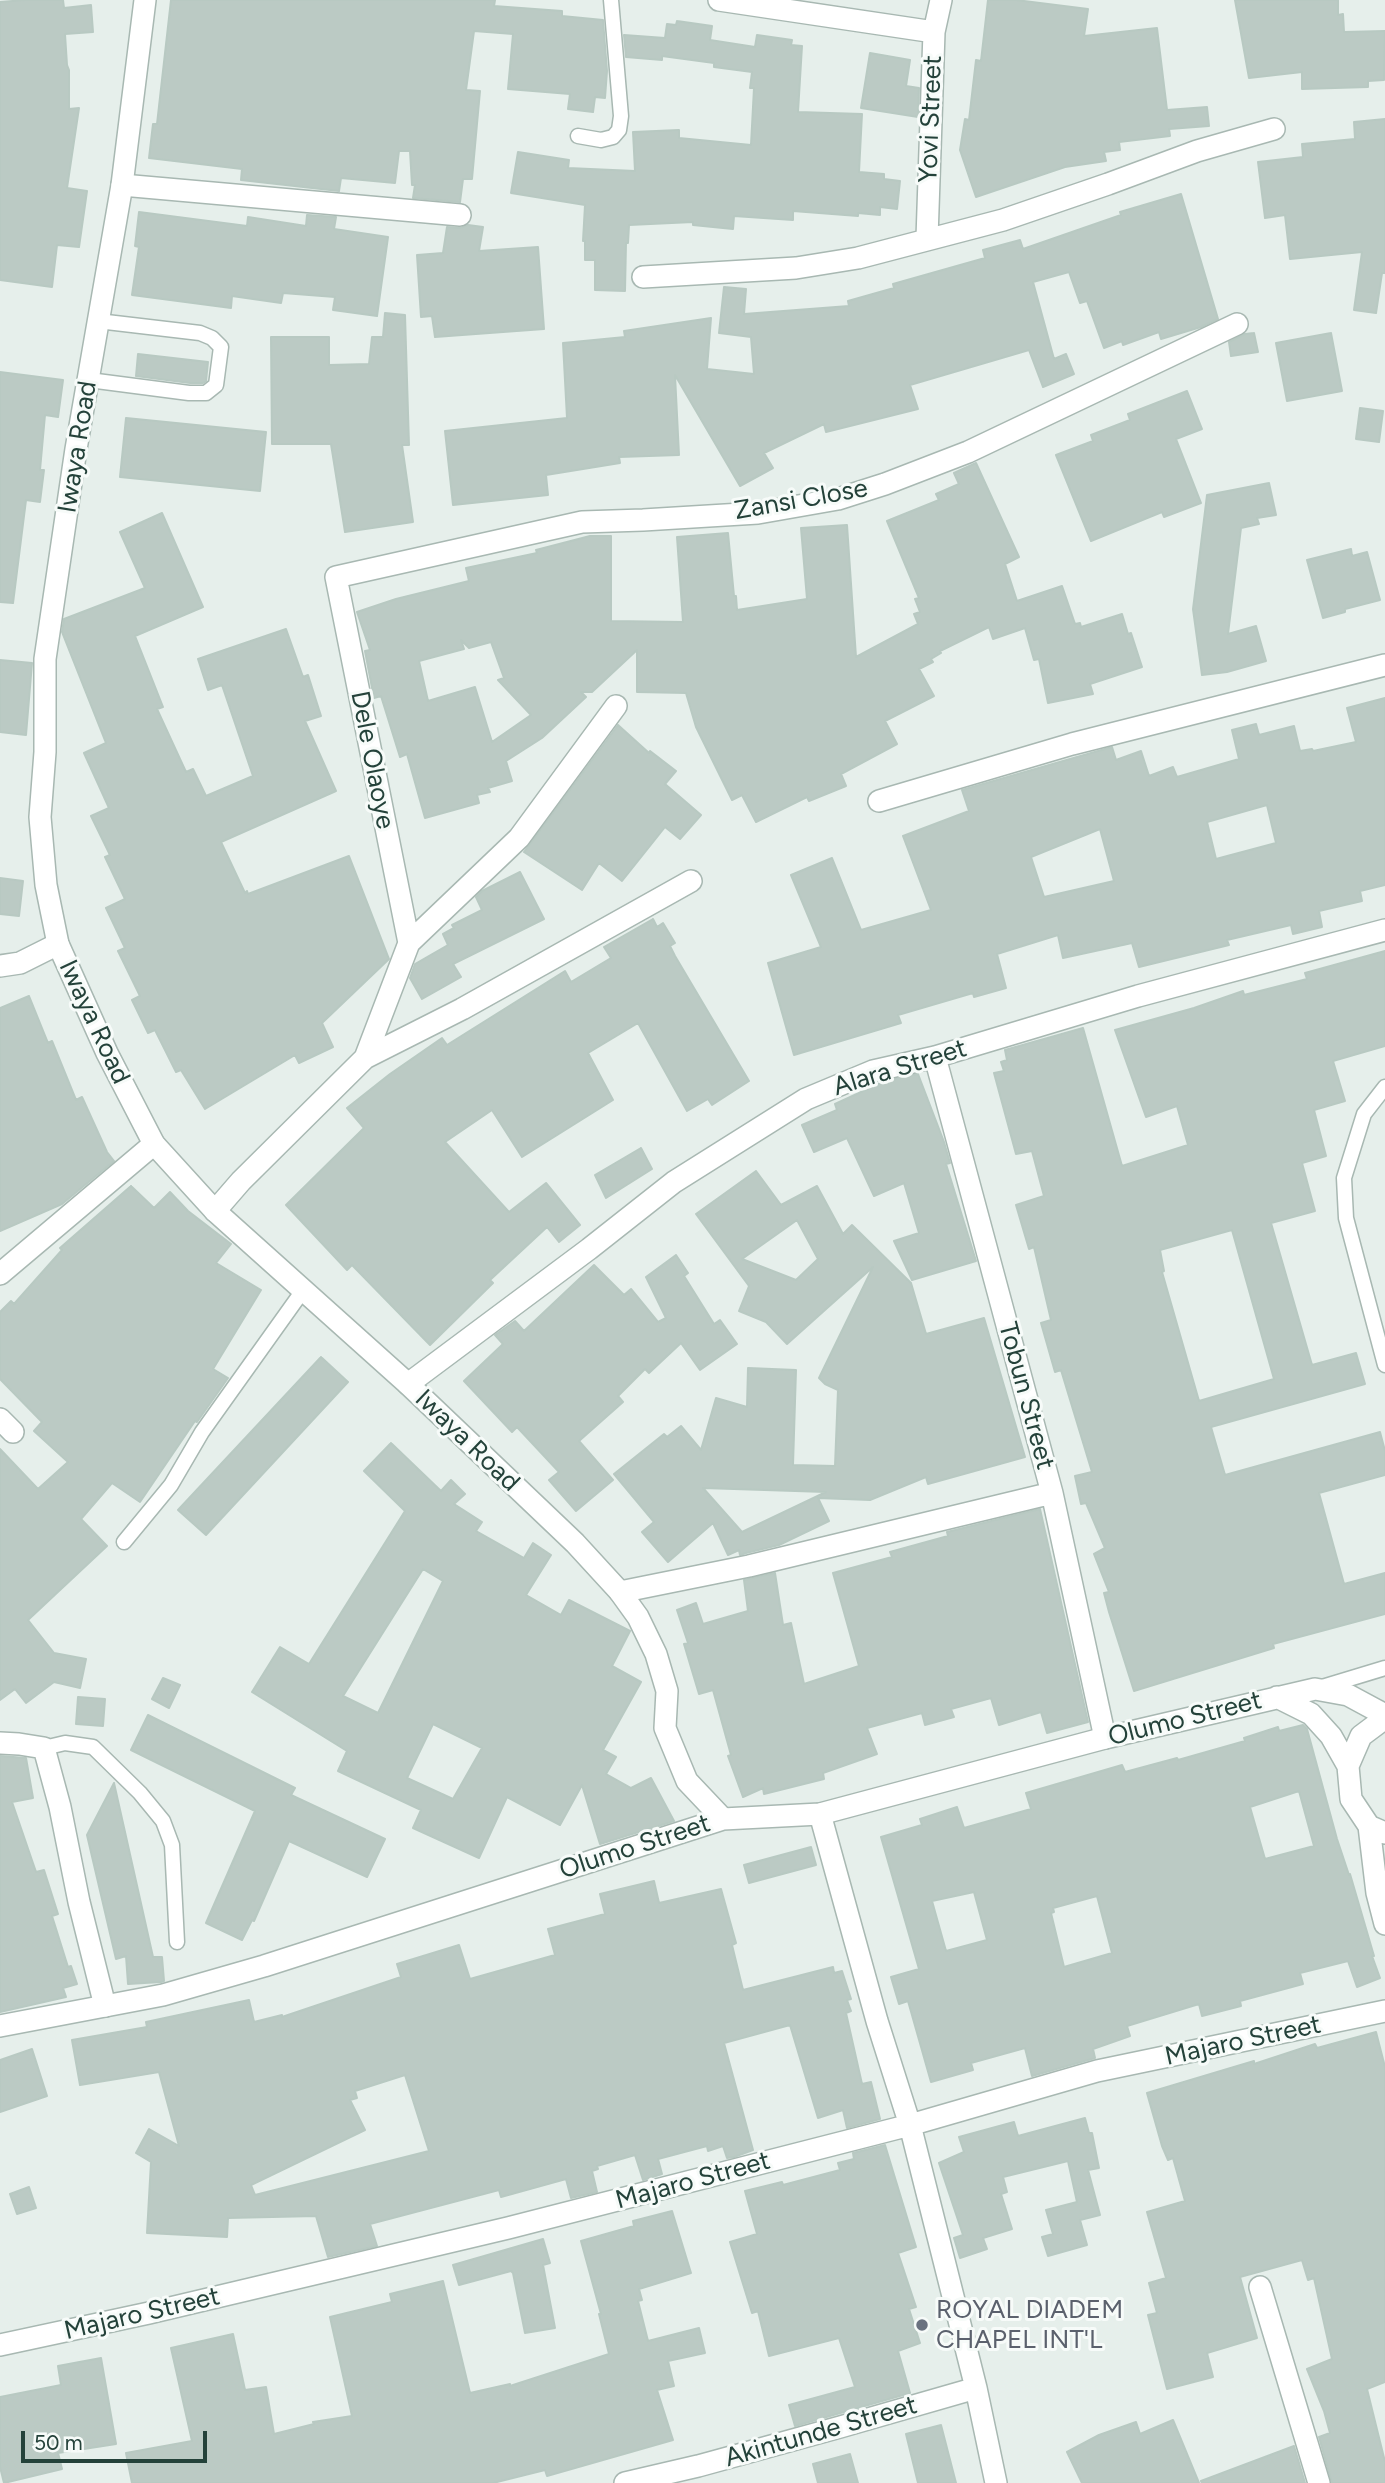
<!DOCTYPE html>
<html>
<head>
<meta charset="utf-8">
<style>
	body { margin:0 }
	#map { position:relative; width:1385px; height:2483px; overflow:hidden; background:#e6efeb; font-family:Figtree,sans-serif }
	canvas { display:block }
	.scale { position:absolute; left:21px; top:2431px; width:186px; height:32px; box-sizing:border-box; border:4px solid #24423a; border-top:0; padding-left:9px; font-size:21px; line-height:24px; white-space:nowrap; color:#24423a; -webkit-text-stroke:5px #f7fbf9; paint-order:stroke }
</style>
</head>
<body>
<div id="map">
<canvas width="1385" height="2483"></canvas>
<div class="scale">50 m</div>
</div>
<script>
const context = document.querySelector('canvas').getContext('2d');
context.lineJoin = 'round';
function fillPath(path, color) { context.fillStyle = color; context.fill(path, 'evenodd'); }
const poly = rows => new Path2D(rows.map(r => 'M' + r).join(''));
function stroke(path, color, width, dash) { context.strokeStyle = color; context.lineWidth = width; context.lineCap = dash ? 'butt' : 'round'; context.setLineDash(dash || []); context.stroke(path); }
function write(font, color, halo, rows, align = 'center') {
  context.font = font + ' Figtree,sans-serif'; context.lineWidth = 6; context.setLineDash([]); context.textBaseline = 'middle'; context.strokeStyle = halo; context.fillStyle = color; for (const [text, x, y, turn = 0] of rows) {
    context.save(); context.translate(x, y); context.rotate((+turn || 0) * Math.PI / 180); context.textAlign = isNaN(turn) ? turn : align; if (halo) context.strokeText(text, 0, 0); context.fillText(text, 0, 0); context.restore();
  }
}
const building = poly([
	[25,0,63,0,64,8,91,5,93,32,65,34,67,65,69,70,69,109,79,108,67,188,87,191,79,247,57,245,52,287,0,280,0,2,25,0],
	[171,0,495,0,494,6,562,11,562,16,603,20,607,71,605,98,595,97,593,112,568,109,570,94,508,89,513,34,474,31,466,90,480,91,472,179,463,179,460,202,413,198,415,185,412,185,410,151,399,151,395,183,341,178,339,191,241,180,242,169,149,158,153,124,157,124,171,0],
	[988,0,1016,0,1088,9,1084,36,1157,28,1167,110,1207,107,1209,126,1169,129,1170,136,1119,142,1120,150,1104,152,1106,161,1065,167,976,197,960,150,965,119,969,120,976,60,981,61,988,0],
	[1235,0,1338,0,1338,15,1343,14,1344,32,1385,31,1384,80,1368,81,1368,87,1302,89,1302,72,1249,78,1235,0],
	[677,21,712,26,710,40,755,47,757,35,792,40,791,45,802,46,798,112,862,114,859,172,884,174,884,179,900,181,897,209,880,207,880,215,858,213,858,216,793,211,793,220,734,216,733,229,693,225,693,222,629,225,628,243,626,243,625,291,595,290,595,260,585,260,585,241,583,241,585,205,511,193,518,152,569,160,568,168,635,171,633,132,679,130,679,138,751,145,754,88,750,88,752,72,714,67,714,63,662,56,662,60,626,57,624,35,665,38,667,24,676,25,677,21],
	[870,53,910,60,906,86,919,88,918,117,861,108,870,53],
	[1385,119,1385,273,1382,273,1376,313,1354,310,1362,252,1290,259,1285,215,1265,218,1258,162,1303,157,1302,144,1355,139,1354,122,1385,119],
	[1181,194,1218,319,1201,327,1161,339,1159,332,1123,345,1122,341,1104,348,1087,301,1080,303,1069,272,1033,282,1054,359,1066,354,1074,374,1043,387,1029,350,910,385,918,409,826,432,824,424,764,453,773,468,740,486,675,375,679,455,619,457,620,463,546,475,548,495,453,505,445,431,567,418,563,343,625,337,624,331,711,318,707,369,754,374,751,337,719,333,724,287,746,289,744,314,849,306,848,301,894,288,893,284,985,258,983,250,1020,240,1023,249,1121,215,1120,212,1181,194],
	[139,212,247,226,248,217,306,226,307,215,336,217,334,229,388,237,377,316,333,310,335,297,283,293,281,303,232,296,231,308,132,295,139,247,135,246,139,212],
	[468,225,483,227,479,251,538,247,544,329,435,337,432,316,421,317,417,255,443,253,447,227,460,228,468,225],
	[385,313,405,315,409,445,402,445,413,522,345,532,331,444,272,444,271,337,329,337,329,365,369,364,372,337,383,337,385,313],
	[1254,333,1258,352,1231,356,1229,342,1245,334,1254,333],
	[1331,333,1342,391,1287,401,1276,343,1331,333],
	[138,354,208,362,206,381,203,383,190,383,136,376,138,354],
	[0,372,63,380,58,417,45,415,40,470,44,470,40,502,26,500,13,603,0,602,0,372],
	[1187,391,1202,429,1176,439,1201,503,1164,517,1162,512,1091,541,1056,455,1093,441,1091,435,1130,420,1128,414,1187,391],
	[1360,408,1383,411,1379,442,1356,439,1360,408],
	[126,418,266,432,260,491,120,477,126,418],
	[976,463,1019,557,1005,564,1017,601,1062,586,1075,624,1080,623,1081,627,1122,614,1128,634,1131,633,1142,667,1090,684,1093,694,1048,703,1039,659,1034,660,1025,628,993,639,989,627,940,651,941,653,931,659,933,662,919,669,934,696,885,721,897,744,841,774,846,786,809,801,807,797,756,822,742,795,732,800,696,727,686,693,637,692,637,650,592,692,581,692,586,697,542,738,506,761,512,781,488,788,490,792,477,795,479,803,425,818,407,754,400,757,381,696,374,698,365,651,370,650,357,612,396,599,469,581,466,568,537,553,536,550,590,536,611,536,611,621,683,622,677,537,728,533,734,596,736,596,737,610,807,599,801,528,847,525,856,657,918,624,914,614,920,612,915,599,919,598,887,521,939,500,936,494,959,484,954,473,976,463],
	[461,640,469,648,491,642,504,678,498,680,531,715,492,742,475,687,428,701,419,661,464,649,461,640],
	[1269,483,1276,515,1257,518,1259,524,1241,528,1228,634,1256,626,1266,661,1227,672,1202,675,1193,609,1207,495,1269,483],
	[162,513,203,607,135,636,163,707,157,709,186,772,193,769,206,796,253,776,222,685,208,690,198,659,286,629,303,677,308,675,321,716,305,721,336,791,221,842,245,893,247,891,248,894,349,856,389,959,322,1023,333,1047,299,1063,295,1055,205,1109,181,1070,176,1072,155,1030,148,1033,132,1000,140,996,118,951,125,948,106,908,125,899,105,857,110,855,91,816,109,808,84,753,106,743,62,632,64,619,145,588,120,532,162,513],
	[1351,549,1352,556,1367,552,1380,600,1345,609,1345,612,1323,618,1307,560,1351,549],
	[0,660,32,663,26,735,0,732,0,660],
	[1385,698,1385,885,1360,891,1362,901,1319,911,1322,927,1293,934,1291,925,1227,940,1229,945,1139,967,1132,943,1063,958,1058,935,997,954,1006,988,974,997,973,993,898,1015,901,1023,794,1055,768,963,821,947,791,875,832,858,861,930,931,910,903,836,969,811,962,790,1112,747,1116,760,1141,751,1149,776,1173,767,1177,777,1239,759,1232,730,1256,724,1259,735,1294,726,1300,751,1312,749,1313,751,1356,742,1347,708,1385,698],
	[1267,805,1276,843,1216,859,1207,822,1267,805],
	[1100,829,1114,881,1044,897,1031,857,1100,829],
	[618,725,649,753,650,751,676,771,665,784,701,815,680,839,665,827,622,881,599,863,582,890,524,852,618,725],
	[520,872,544,919,453,964,461,977,422,999,410,978,415,964,448,945,443,934,454,928,452,925,482,910,476,897,482,891,520,872],
	[0,878,23,881,19,916,0,914,0,878],
	[653,919,657,927,663,923,675,943,670,946,675,956,749,1081,712,1105,708,1099,687,1111,638,1023,588,1053,613,1100,522,1157,492,1110,445,1142,509,1212,546,1183,580,1225,559,1242,547,1227,490,1280,493,1283,430,1345,352,1265,347,1270,286,1205,364,1128,347,1108,390,1074,442,1038,447,1045,565,971,571,982,611,958,604,947,653,919],
	[1385,951,1385,1046,1333,1061,1345,1101,1314,1110,1326,1156,1302,1163,1315,1211,1271,1223,1312,1365,1356,1353,1365,1384,1211,1427,1225,1475,1380,1432,1385,1451,1385,1475,1319,1493,1344,1584,1385,1573,1385,1614,1273,1644,1274,1648,1134,1691,1109,1612,1104,1593,1109,1592,1094,1554,1105,1548,1086,1503,1081,1504,1075,1476,1092,1472,1061,1370,1055,1372,1041,1323,1051,1320,1034,1247,1029,1249,1016,1205,1044,1196,1032,1151,1016,1154,994,1073,1004,1071,1001,1062,1007,1060,1005,1050,1083,1028,1122,1166,1188,1145,1177,1106,1146,1117,1115,1030,1194,1008,1243,991,1244,995,1307,979,1305,973,1385,951],
	[1232,1230,1274,1379,1199,1401,1162,1272,1164,1271,1160,1250,1232,1230],
	[29,996,48,1043,52,1041,76,1100,82,1097,107,1152,114,1161,62,1204,0,1231,0,1008,29,996],
	[918,1074,944,1142,950,1163,946,1164,976,1261,912,1280,894,1241,919,1233,904,1183,874,1196,847,1138,814,1152,802,1125,837,1110,835,1104,883,1082,918,1074],
	[641,1148,652,1169,606,1198,595,1175,641,1148],
	[756,1171,781,1205,817,1186,843,1234,852,1225,911,1283,926,1334,984,1318,1025,1457,928,1484,926,1477,870,1500,818,1498,829,1521,779,1545,746,1553,740,1555,739,1550,728,1555,713,1523,668,1562,642,1532,654,1522,614,1474,664,1434,667,1437,681,1426,701,1450,716,1398,747,1407,748,1368,796,1370,793,1465,835,1466,838,1390,825,1384,819,1378,873,1267,787,1344,766,1322,739,1311,749,1286,696,1214,756,1171],
	[797,1220,818,1259,796,1280,742,1259,797,1220],
	[703,1488,826,1492,742,1532,703,1488],
	[131,1186,154,1208,170,1192,188,1211,231,1244,216,1263,261,1290,213,1369,228,1378,197,1422,195,1421,140,1502,112,1483,81,1519,107,1546,28,1620,54,1653,86,1659,80,1688,54,1682,26,1703,15,1689,0,1700,0,1449,38,1489,68,1462,34,1431,42,1422,0,1379,0,1312,11,1301,14,1304,62,1250,60,1248,131,1186],
	[676,1255,688,1273,684,1276,714,1324,720,1320,737,1344,700,1370,681,1343,649,1373,645,1369,618,1396,623,1402,579,1441,613,1480,576,1511,549,1480,559,1472,517,1427,512,1432,464,1381,503,1344,495,1335,515,1321,524,1331,594,1265,624,1295,631,1289,658,1322,666,1318,646,1277,676,1255],
	[321,1357,348,1382,206,1535,178,1510,321,1357],
	[391,1443,441,1491,451,1480,465,1494,454,1504,482,1522,476,1531,524,1558,533,1543,551,1555,526,1595,561,1615,569,1600,630,1631,612,1666,641,1682,603,1750,616,1757,606,1774,631,1788,651,1778,674,1821,600,1844,582,1785,560,1825,507,1797,479,1858,413,1828,421,1810,338,1771,347,1751,252,1692,280,1647,309,1664,405,1511,364,1471,391,1443],
	[423,1569,443,1581,378,1713,343,1696,423,1569],
	[433,1724,482,1748,453,1799,407,1778,433,1724],
	[1040,1509,1088,1722,1047,1733,1041,1712,999,1725,991,1698,951,1709,954,1717,925,1725,922,1713,867,1728,877,1754,823,1773,824,1779,764,1794,763,1788,743,1797,728,1756,731,1755,713,1690,699,1694,684,1644,688,1643,677,1610,696,1603,703,1624,748,1611,744,1580,775,1573,783,1625,791,1623,804,1684,859,1666,833,1573,892,1557,890,1552,948,1536,947,1532,1040,1509],
	[163,1678,180,1685,169,1708,152,1699,163,1678],
	[78,1697,105,1699,103,1726,76,1724,78,1697],
	[148,1715,295,1788,291,1795,385,1839,367,1877,289,1841,254,1921,252,1920,242,1940,206,1923,255,1811,131,1750,148,1715],
	[1303,1725,1307,1729,1337,1839,1349,1875,1350,1874,1374,1956,1372,1956,1380,1978,1357,1987,1348,1961,1300,1973,1303,1984,1240,2001,1241,2006,1202,2016,1199,2004,1127,2026,1130,2036,1093,2049,1095,2058,1032,2076,1025,2048,971,2063,973,2070,931,2082,908,2001,899,2004,891,1977,919,1969,881,1837,922,1825,920,1819,957,1807,964,1828,1031,1809,1026,1793,1122,1765,1125,1772,1177,1758,1178,1760,1245,1741,1244,1738,1278,1727,1279,1731,1303,1725],
	[1299,1791,1314,1846,1265,1859,1250,1807,1299,1791],
	[974,1892,987,1940,946,1951,932,1901,974,1892],
	[1097,1896,1112,1953,1064,1967,1051,1913,1054,1912,1053,1908,1097,1896],
	[0,1756,26,1758,33,1798,12,1802,36,1872,44,1870,58,1914,52,1916,68,1967,71,1966,77,1984,63,1988,66,1997,0,2012,0,1756],
	[114,1783,153,1957,162,1957,164,1981,161,1982,128,1984,126,1956,116,1959,87,1835,114,1783],
	[811,1847,816,1865,749,1883,744,1865,811,1847],
	[654,1881,659,1903,721,1889,736,1943,732,1945,743,1990,833,1967,834,1973,842,1971,851,1999,847,2000,851,2011,846,2013,862,2084,871,2082,880,2119,847,2128,843,2110,818,2118,790,2025,724,2043,753,2150,734,2157,727,2158,723,2146,708,2151,707,2146,658,2159,662,2174,643,2180,635,2155,597,2166,598,2169,592,2171,597,2192,571,2198,566,2179,501,2197,499,2190,370,2224,377,2246,328,2257,316,2216,228,2218,227,2237,147,2233,151,2162,136,2153,149,2129,179,2146,159,2072,80,2085,72,2040,147,2027,146,2022,249,2000,254,2022,282,2015,282,2017,401,1977,397,1964,459,1945,470,1979,555,1955,548,1929,605,1914,600,1894,654,1881],
	[405,2075,429,2151,255,2195,251,2185,365,2130,350,2100,357,2098,355,2091,405,2075],
	[1376,2032,1385,2067,1385,2382,1367,2389,1385,2462,1385,2483,1332,2483,1319,2437,1330,2433,1324,2411,1307,2369,1332,2359,1314,2278,1308,2280,1302,2260,1240,2277,1257,2338,1207,2353,1213,2377,1167,2389,1148,2315,1157,2313,1149,2283,1166,2278,1147,2212,1185,2201,1173,2158,1168,2160,1162,2146,1147,2093,1254,2061,1254,2064,1315,2044,1317,2048,1376,2032],
	[32,2049,47,2096,0,2112,0,2060,32,2049],
	[1085,2118,1089,2133,1092,2133,1099,2168,1088,2170,1100,2215,1080,2220,1087,2245,1048,2256,1042,2237,1053,2234,1046,2210,1077,2202,1068,2161,1003,2177,1007,2192,1001,2194,1012,2229,983,2238,987,2249,960,2258,954,2238,963,2235,939,2163,964,2152,959,2137,1014,2122,1018,2136,1085,2118],
	[885,2145,916,2247,898,2253,916,2307,909,2309,920,2343,898,2351,910,2393,795,2426,789,2405,855,2387,839,2338,769,2356,758,2311,752,2313,730,2242,757,2234,745,2191,782,2182,783,2185,840,2170,838,2163,854,2159,853,2153,885,2145],
	[29,2187,36,2208,17,2214,10,2194,29,2187],
	[672,2211,691,2273,639,2289,642,2300,638,2301,648,2341,699,2328,705,2353,668,2361,674,2386,657,2390,673,2440,547,2476,545,2470,493,2483,132,2483,126,2453,192,2441,171,2348,233,2334,245,2390,266,2387,274,2434,314,2424,313,2422,352,2416,330,2317,392,2302,390,2294,443,2281,470,2393,510,2384,510,2386,609,2354,599,2314,601,2314,581,2241,634,2226,633,2221,672,2211],
	[543,2239,550,2263,543,2265,555,2328,525,2333,513,2273,511,2271,459,2285,453,2265,543,2239],
	[101,2358,116,2444,58,2453,62,2469,4,2483,0,2467,0,2397,61,2385,58,2366,101,2358],
	[1173,2420,1199,2483,1082,2483,1067,2452,1099,2435,1136,2422,1140,2434,1173,2420],
	[941,2425,956,2483,918,2483,906,2434,941,2425],
	[1294,2446,1305,2483,1202,2483,1201,2481,1294,2446],
	[850,2454,858,2483,818,2483,813,2464,850,2454]
]);
fillPath(building, '#bbcac4');
stroke(building, '#b8c9c2', 2);
const service = poly([
	[578,136,601,140,613,137,619,130,621,116,611,0],
	[89,380,189,393,206,393,216,385,221,347,212,338,200,333,98,321],
	[1385,1087,1364,1114,1344,1178,1346,1218,1385,1365],
	[124,1542,171,1485,202,1432,304,1289],
	[1319,1688,1385,1668],
	[44,1748,65,1743,93,1747,140,1793,163,1821,172,1845,177,1942]
]);
const minor = poly([
	[719,0,934,32],
	[122,185,460,215],
	[927,238,934,32,941,0],
	[643,277,796,268,858,258,1003,220,1108,184,1197,151,1274,129],
	[879,801,1072,744,1385,665],
	[409,943,336,577,582,522,643,520,758,513,838,499,885,484,968,452,1237,324],
	[0,966,20,963,58,944],
	[935,1057,1052,1493,1105,1738],
	[365,1058,462,1009,691,881],
	[215,1211,241,1181,365,1058,409,943,519,838,616,706],
	[0,1274,154,1144],
	[408,1384,589,1249,674,1182,806,1099,873,1071,935,1057,1138,996,1385,930],
	[0,1419,13,1432],
	[620,1592,749,1566,1052,1493],
	[0,1743,19,1744,44,1748,60,1807,79,1902,105,2006],
	[820,1814,877,2021,910,2125,976,2388,996,2483],
	[1260,2287,1319,2483],
	[0,2345,149,2313,508,2228,910,2125,1097,2071,1385,2011],
	[625,2483,698,2466,840,2427,976,2388]
]);
const tertiary = poly([
	[145,0,122,185,76,449,45,659,45,752,40,817,46,885,58,944,107,1053,154,1144,215,1211,408,1384,575,1543,620,1592,638,1617,656,1654,667,1691,665,1728,687,1781,723,1819],
	[1277,1697,1311,1714,1331,1736,1348,1766],
	[1385,1718,1361,1736,1348,1766,1351,1799,1369,1826,1385,1833],
	[1369,1826,1377,1893,1385,1924],
	[0,2026,163,1995,264,1966,723,1819,820,1814,1105,1738,1315,1689,1348,1695,1385,1715]
]);
stroke(service, '#a8b8b2', 17);
stroke(minor, '#a8b8b2', 24);
stroke(tertiary, '#a8b8b2', 24);
stroke(service, '#fff', 14);
stroke(minor, '#fff', 21);
stroke(tertiary, '#fff', 21);
for (const [x, y, r, color] of [
	[922,2325,7,"#6b7280"]
]) { const dot = new Path2D(); dot.arc(x, y, r, 0, 2 * Math.PI); context.fillStyle = color; context.fill(dot); stroke(dot, '#f7fbf9', 2.5); }
write('26px', '#24423a', '#f7fbf9', [
	["Yovi Street",931,119,-88],
	["Iwaya Road",78,447,-81],
	["Zansi Close",801,500,-10],
	["Dele Olaoye",372,760,79],
	["Iwaya Road",94,1022,65],
	["Alara Street",900,1068,-17],
	["Tobun Street",1026,1396,75],
	["Iwaya Road",467,1441,44],
	["Olumo Street",1185,1719,-14],
	["Olumo Street",635,1847,-18],
	["Majaro Street",1243,2041,-12],
	["Majaro Street",693,2181,-15],
	["Majaro Street",142,2314,-13],
	["Akintunde Street",821,2432,-16]
]);
write('26px', '#5b616d', '#f7fbf9', [
	["ROYAL DIADEM",936,2310],
	["CHAPEL INT'L",936,2340]
], 'left');
</script>
</body>
</html>
